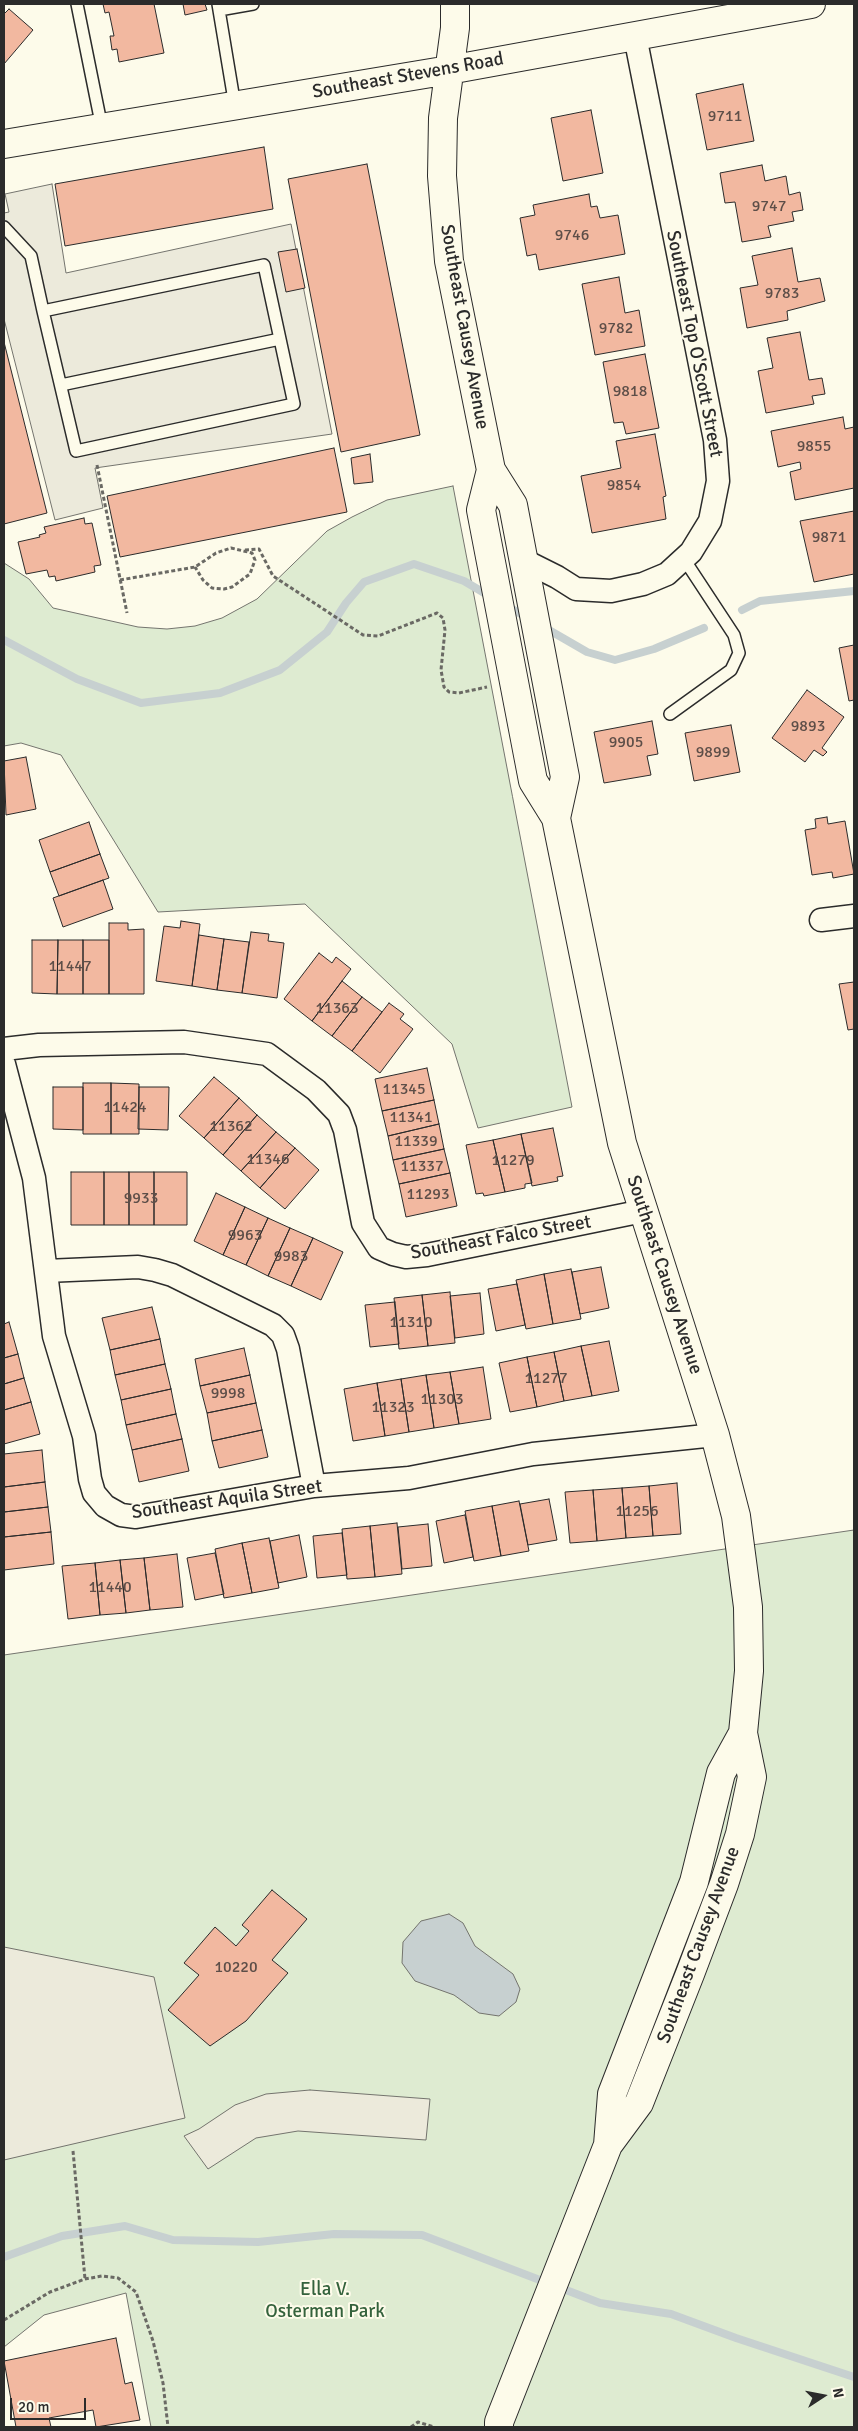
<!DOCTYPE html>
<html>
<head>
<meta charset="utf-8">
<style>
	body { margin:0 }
	#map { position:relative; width:858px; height:2431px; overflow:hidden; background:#fdfbea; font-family:Signika,sans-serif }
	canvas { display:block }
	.frame { position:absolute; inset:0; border:5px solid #2b2b2b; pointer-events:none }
	.north { position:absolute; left:798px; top:2371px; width:50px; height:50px; -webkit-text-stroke:4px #fdfbea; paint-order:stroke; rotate:79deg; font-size:14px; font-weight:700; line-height:20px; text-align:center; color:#2b2b2b }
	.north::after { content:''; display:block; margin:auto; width:18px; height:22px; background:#2b2b2b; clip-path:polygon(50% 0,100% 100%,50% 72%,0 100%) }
	.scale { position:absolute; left:10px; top:2398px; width:76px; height:22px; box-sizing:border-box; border:2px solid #2b2b2b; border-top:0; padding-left:6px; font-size:15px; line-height:18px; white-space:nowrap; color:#2b2b2b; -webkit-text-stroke:4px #fdfbea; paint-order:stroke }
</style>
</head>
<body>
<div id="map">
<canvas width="858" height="2431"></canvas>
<div class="frame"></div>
<div class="north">N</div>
<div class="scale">20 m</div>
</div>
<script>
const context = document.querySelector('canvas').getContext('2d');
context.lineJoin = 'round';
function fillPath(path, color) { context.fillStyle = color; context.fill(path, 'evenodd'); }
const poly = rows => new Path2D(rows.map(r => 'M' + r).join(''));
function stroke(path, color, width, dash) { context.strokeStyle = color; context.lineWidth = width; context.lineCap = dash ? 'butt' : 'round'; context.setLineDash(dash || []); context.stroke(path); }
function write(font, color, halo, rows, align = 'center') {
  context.font = font + ' Signika,sans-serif'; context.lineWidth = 4; context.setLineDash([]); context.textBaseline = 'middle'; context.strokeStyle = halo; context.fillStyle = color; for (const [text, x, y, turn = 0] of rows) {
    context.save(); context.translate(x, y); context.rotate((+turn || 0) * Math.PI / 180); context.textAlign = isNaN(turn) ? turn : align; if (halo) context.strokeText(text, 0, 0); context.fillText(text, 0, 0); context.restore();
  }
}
const green = poly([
	[453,486,572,1107,478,1128,452,1044,305,904,158,912,61,755,21,743,4,746,4,563,29,579,53,608,138,627,167,629,195,626,222,618,257,599,327,531,352,517,387,500,453,486],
	[854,1530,854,2427,151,2427,126,2293,44,2315,4,2347,4,1655,854,1530]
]);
fillPath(green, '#deebd1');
stroke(green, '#74746e', 1);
const parking = poly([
	[52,184,66,273,291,224,332,434,95,468,103,508,55,520,4,319,4,213,9,212,5,194,52,184],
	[4,1947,154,1977,185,2118,4,2160,4,1947],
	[310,2090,430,2099,426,2140,298,2131,256,2138,208,2169,184,2136,199,2129,235,2105,266,2094,310,2090]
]);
fillPath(parking, '#eceadb');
stroke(parking, '#74746e', 1);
const water = poly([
	[449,1914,463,1923,475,1946,513,1974,520,1989,516,2002,499,2016,479,2013,454,1995,415,1981,402,1963,403,1942,421,1921,449,1914]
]);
fillPath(water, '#c7d0d0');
stroke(water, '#74746e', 1);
stroke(poly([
	[505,605,528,618],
	[742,610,760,601,854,591],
	[542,626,587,652,615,660,654,649,704,628],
	[4,640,77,679,141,703,220,693,280,670,327,632,346,603,364,582,414,564,464,581,491,597],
	[4,2257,62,2236,125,2226,173,2240,258,2242,334,2234,422,2235,600,2303,671,2314,736,2338,854,2377]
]), '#c7d0d0', 8);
const building = poly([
	[103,4,154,4,164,53,119,62,117,49,112,50,110,36,114,36,109,12,105,13,103,4],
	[183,4,205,4,207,10,185,15,183,4],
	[9,9,33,30,4,64,4,14,9,9],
	[743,84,754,141,707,150,696,94,743,84],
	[591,110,603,173,563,181,551,118,591,110],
	[264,147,273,209,65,246,55,184,264,147],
	[367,164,420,435,341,452,288,179,367,164],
	[762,165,765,181,786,176,789,195,800,192,803,210,792,212,794,221,768,226,771,237,742,242,735,202,725,203,720,173,762,165],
	[589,194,591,207,597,206,600,218,618,215,625,254,539,270,536,254,527,256,520,218,535,215,533,205,589,194],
	[792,248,798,282,820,278,825,301,787,311,788,320,747,328,740,288,758,285,752,256,792,248],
	[297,249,305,288,286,292,278,252,297,249],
	[619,277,625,313,639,310,645,346,595,355,582,284,619,277],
	[800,332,809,380,822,378,825,394,812,396,814,404,766,413,758,371,773,368,767,338,800,332],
	[4,342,47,513,4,524,4,342],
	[645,354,659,428,626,434,623,422,614,423,603,362,645,354],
	[843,417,845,429,854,427,854,488,795,500,790,472,801,469,800,462,778,467,771,431,843,417],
	[655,434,666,496,663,497,666,519,592,533,581,476,621,468,616,441,655,434],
	[334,448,347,512,120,557,107,496,334,448],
	[370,454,373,482,354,484,351,458,370,454],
	[854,511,854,574,814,582,800,521,854,511],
	[84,518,85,524,92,523,101,565,94,566,95,572,56,581,55,576,49,577,47,570,26,574,18,542,40,537,39,535,46,533,44,527,84,518],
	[854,645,854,700,849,701,839,648,854,645],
	[807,690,844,717,822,748,827,752,823,756,814,750,805,762,772,738,807,690],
	[652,721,658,754,647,756,651,775,604,783,594,732,652,721],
	[731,725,740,772,694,781,685,733,731,725],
	[26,757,36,809,6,815,4,761,26,757],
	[827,817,828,824,845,821,854,874,833,878,832,872,812,875,805,830,816,828,815,819,827,817],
	[89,822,100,854,50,872,39,840,89,822],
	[100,854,109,878,59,896,50,872,100,854],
	[103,880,113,909,63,927,53,898,103,880],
	[181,921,200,924,192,986,156,981,164,926,180,928,181,921],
	[109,923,128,923,128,930,144,929,144,994,109,994,109,923],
	[251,932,269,934,268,941,284,943,277,998,242,993,251,932],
	[199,935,224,939,217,990,192,986,199,935],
	[224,939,249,942,242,993,217,990,224,939],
	[32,940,58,940,57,994,32,993,32,940],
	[58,940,83,940,83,994,57,994,58,940],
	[83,940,109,940,109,994,83,994,83,940],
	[319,953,332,963,336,957,351,969,312,1021,284,999,319,953],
	[342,981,362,997,332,1036,312,1021,342,981],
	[854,982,854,1029,848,1030,839,984,854,982],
	[362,997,382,1012,352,1051,332,1036,362,997],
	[389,1003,404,1014,400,1019,413,1029,380,1073,352,1051,389,1003],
	[427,1068,434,1100,382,1111,375,1079,427,1068],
	[214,1077,239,1098,204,1138,179,1116,214,1077],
	[83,1083,111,1083,111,1134,83,1134,83,1083],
	[111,1083,139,1084,139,1134,111,1134,111,1083],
	[53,1087,83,1087,83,1130,53,1129,53,1087],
	[139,1087,169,1087,168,1130,138,1129,139,1087],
	[239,1098,257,1115,223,1155,204,1138,239,1098],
	[434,1100,439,1124,388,1136,382,1111,434,1100],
	[257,1115,276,1132,241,1171,223,1155,257,1115],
	[439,1124,444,1149,393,1160,388,1136,439,1124],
	[553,1128,563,1176,557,1177,558,1181,532,1186,521,1134,553,1128],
	[276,1132,295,1148,260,1188,241,1171,276,1132],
	[521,1134,532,1183,525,1184,525,1188,505,1192,493,1140,521,1134],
	[493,1140,505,1192,484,1196,483,1193,476,1194,466,1145,493,1140],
	[295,1148,319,1170,285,1209,260,1188,295,1148],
	[444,1149,450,1173,399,1184,393,1160,444,1149],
	[71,1172,104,1172,104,1225,71,1225,71,1172],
	[104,1172,129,1172,129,1225,104,1225,104,1172],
	[129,1172,154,1172,154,1225,129,1225,129,1172],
	[154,1172,187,1172,187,1225,154,1225,154,1172],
	[450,1173,457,1206,406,1217,399,1184,450,1173],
	[216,1193,245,1207,223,1255,194,1241,216,1193],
	[245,1207,268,1218,246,1265,223,1255,245,1207],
	[268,1218,290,1228,268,1276,246,1265,268,1218],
	[290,1228,313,1238,291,1286,268,1276,290,1228],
	[313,1238,343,1252,321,1300,291,1286,313,1238],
	[601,1267,609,1308,580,1314,572,1272,601,1267],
	[571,1269,581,1319,553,1324,544,1274,571,1269],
	[544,1274,553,1324,526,1329,516,1280,544,1274],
	[517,1284,525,1325,496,1331,488,1289,517,1284],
	[450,1292,455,1343,428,1346,422,1295,450,1292],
	[480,1293,484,1334,455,1338,450,1296,480,1293],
	[422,1295,428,1346,399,1349,394,1298,422,1295],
	[395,1302,399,1344,370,1347,365,1305,395,1302],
	[152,1307,160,1339,110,1350,102,1318,152,1307],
	[9,1322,18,1354,4,1358,4,1324,9,1322],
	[160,1339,165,1364,115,1375,110,1350,160,1339],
	[609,1341,619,1391,592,1396,581,1346,609,1341],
	[581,1346,592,1396,564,1401,554,1352,581,1346],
	[244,1348,250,1375,200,1386,195,1359,244,1348],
	[554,1352,564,1401,537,1407,527,1357,554,1352],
	[18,1354,24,1378,4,1384,4,1358,18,1354],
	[527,1357,537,1407,510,1412,499,1363,527,1357],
	[165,1364,171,1389,121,1400,115,1375,165,1364],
	[483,1367,491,1419,459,1424,450,1372,483,1367],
	[450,1372,459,1424,434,1428,426,1375,450,1372],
	[250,1375,256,1403,207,1413,200,1386,250,1375],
	[426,1375,434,1428,409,1432,401,1379,426,1375],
	[24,1378,31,1402,4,1410,4,1384,24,1378],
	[401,1379,409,1432,385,1436,377,1383,401,1379],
	[377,1383,385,1436,353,1441,344,1389,377,1383],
	[171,1389,176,1414,126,1425,121,1400,171,1389],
	[31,1402,40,1434,4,1444,4,1410,31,1402],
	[256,1403,262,1430,212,1441,207,1413,256,1403],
	[176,1414,182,1439,132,1450,126,1425,176,1414],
	[262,1430,268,1457,219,1468,212,1441,262,1430],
	[182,1439,189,1471,139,1482,132,1450,182,1439],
	[42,1450,45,1482,4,1487,4,1454,42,1450],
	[45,1482,48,1507,4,1512,4,1487,45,1482],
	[677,1483,681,1534,653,1536,649,1486,677,1483],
	[649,1486,653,1536,626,1538,622,1488,649,1486],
	[622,1488,626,1538,597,1541,593,1490,622,1488],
	[593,1490,597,1541,570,1543,565,1492,593,1490],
	[549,1499,557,1540,528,1545,520,1504,549,1499],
	[519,1501,529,1551,501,1556,492,1506,519,1501],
	[492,1506,501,1556,474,1561,465,1511,492,1506],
	[48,1507,51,1532,4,1537,4,1512,48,1507],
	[465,1515,473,1557,444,1563,436,1521,465,1515],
	[397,1523,402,1574,375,1577,370,1526,397,1523],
	[428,1524,432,1566,402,1569,398,1527,428,1524],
	[370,1526,375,1577,347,1579,342,1529,370,1526],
	[51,1532,54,1564,4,1570,4,1537,51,1532],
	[342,1533,347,1575,317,1578,313,1536,342,1533],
	[299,1535,307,1577,278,1583,270,1541,299,1535],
	[269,1538,279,1588,252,1593,242,1543,269,1538],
	[242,1543,252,1593,224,1598,215,1549,242,1543],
	[215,1553,224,1594,195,1600,187,1558,215,1553],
	[177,1554,183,1607,150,1610,144,1558,177,1554],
	[144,1558,150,1610,126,1613,120,1560,144,1558],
	[120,1560,126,1613,100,1615,95,1563,120,1560],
	[95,1563,100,1615,68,1619,62,1566,95,1563],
	[272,1890,307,1919,272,1960,288,1973,246,2021,210,2046,168,2010,199,1975,184,1963,215,1927,236,1946,249,1931,242,1925,272,1890],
	[116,2338,125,2384,132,2382,140,2420,96,2427,93,2410,49,2418,51,2427,16,2427,4,2361,116,2338]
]);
fillPath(building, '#f2b8a0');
stroke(building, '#2b2b2b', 1);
const service = poly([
	[77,4,102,128],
	[218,4,235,106],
	[219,10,253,4],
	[4,227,31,256,43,311,76,451,294,404,264,265,43,311],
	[61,385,280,339],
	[670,714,731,670,739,653,734,635,684,559]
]);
const minor = poly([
	[523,560,557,577,576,589,611,591,643,584,667,574,691,552,710,521,718,481,715,440,635,36],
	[821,920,854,916],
	[4,1049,39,1045,184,1042,267,1054,316,1090,339,1114,345,1130,363,1223,379,1248,393,1254,406,1257,427,1255,643,1211],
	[4,1064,34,1178,54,1336,84,1436,90,1479,94,1493,105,1506,121,1515,136,1517,314,1486,409,1478,533,1454,715,1435],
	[46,1271,138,1267,155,1270,172,1275,273,1325,283,1335,288,1349,314,1486]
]);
const tertiary = poly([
	[455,4,455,28,443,118,442,176,449,261,491,470,513,505,550,699,565,777,556,818],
	[4,144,449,70,811,4],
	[491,470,481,510,533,781,556,818,622,1143,715,1435,736,1516,748,1607,749,1671,743,1733,752,1777,740,1834,724,1884,690,1974,639,2103,608,2145,499,2422,499,2427],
	[608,2145,612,2094,694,1882,721,1773,743,1733]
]);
stroke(service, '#2b2b2b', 14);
stroke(minor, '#2b2b2b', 25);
stroke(tertiary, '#2b2b2b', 30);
stroke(poly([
	[97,465,127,613],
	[245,550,259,549,273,576,363,635,378,636,437,613,443,618,445,630,441,670,444,687,449,692,459,693,487,687],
	[120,580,195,567,216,553,231,548,252,553,255,560,250,574,232,587,224,589,212,588,203,580,195,567],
	[73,2151,85,2279],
	[4,2320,50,2292,85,2279,102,2276,118,2278,136,2292,153,2341,163,2383,168,2427],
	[411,2427,418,2422,434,2427]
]), '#6a6964', 3, [4, 2.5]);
stroke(service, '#fdfbea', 11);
stroke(minor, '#fdfbea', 22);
stroke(tertiary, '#fdfbea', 28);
write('16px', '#5d4e48', null, [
	["9711",725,117],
	["9747",769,207],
	["9746",572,236],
	["9783",782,294],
	["9782",616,329],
	["9818",630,392],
	["9855",814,447],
	["9854",624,486],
	["9871",829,538],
	["9893",808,727],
	["9905",626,743],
	["9899",713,753],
	["11447",70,967],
	["11363",337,1009],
	["11345",404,1090],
	["11424",125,1108],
	["11341",411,1118],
	["11362",231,1127],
	["11339",416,1142],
	["11346",268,1160],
	["11279",513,1161],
	["11337",422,1167],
	["11293",428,1195],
	["9933",141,1199],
	["9963",245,1236],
	["9983",291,1257],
	["11310",411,1323],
	["11277",546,1379],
	["9998",228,1394],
	["11303",442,1400],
	["11323",393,1408],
	["11256",637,1512],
	["11440",110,1588],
	["10220",236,1968]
]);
write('19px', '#2b2b2b', '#fdfbea', [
	["Southeast Stevens Road",408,76,-10],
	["Southeast Causey Avenue",464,327,80],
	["Southeast Top O'Scott Street",694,344,79],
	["Southeast Falco Street",501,1238,-10],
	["Southeast Causey Avenue",664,1275,72],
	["Southeast Aquila Street",227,1500,-8],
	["Southeast Causey Avenue",699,1945,-70]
]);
write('19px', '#34623c', '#fdfbea', [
	["Ella V.",325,2290],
	["Osterman Park",325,2312]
]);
</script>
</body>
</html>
